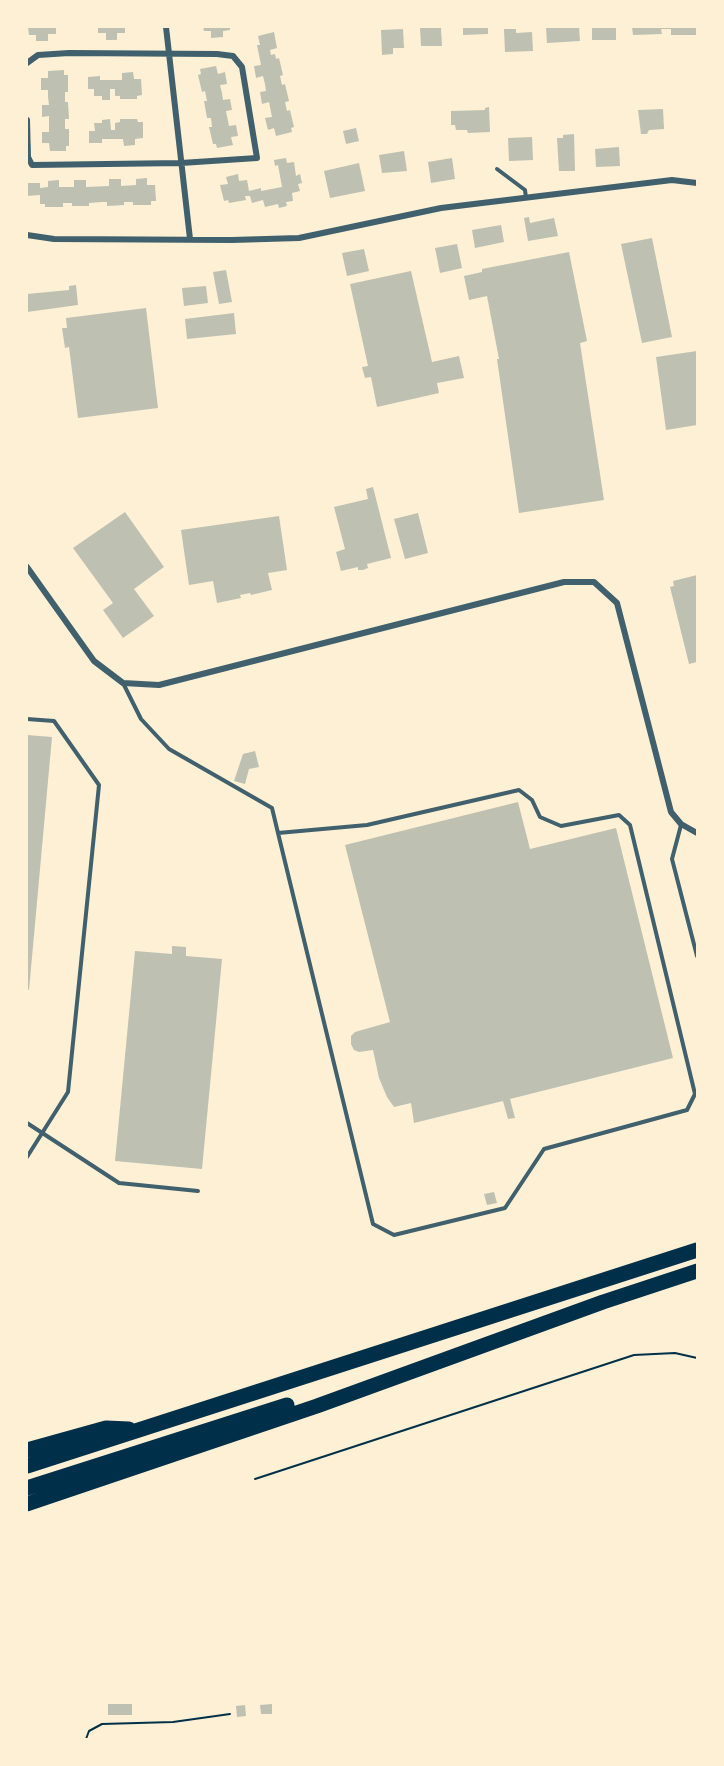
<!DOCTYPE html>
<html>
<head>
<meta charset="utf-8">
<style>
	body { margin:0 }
	#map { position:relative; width:724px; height:1766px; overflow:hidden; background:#fdf0d5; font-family:"Public Sans",sans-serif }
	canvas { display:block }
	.frame { position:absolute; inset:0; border:28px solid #fdf0d5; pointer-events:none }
</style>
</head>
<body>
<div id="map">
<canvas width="724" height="1766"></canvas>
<div class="frame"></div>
</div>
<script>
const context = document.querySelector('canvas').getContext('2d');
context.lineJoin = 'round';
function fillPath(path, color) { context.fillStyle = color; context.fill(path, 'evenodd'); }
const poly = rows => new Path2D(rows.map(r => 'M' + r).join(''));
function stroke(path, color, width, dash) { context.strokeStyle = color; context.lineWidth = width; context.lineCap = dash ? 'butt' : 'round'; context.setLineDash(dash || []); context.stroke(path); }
fillPath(poly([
	[28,27,56,27,56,34,48,34,48,41,36,41,36,35,29,35],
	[98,27,125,27,125,33,117,33,117,40,106,40,106,33,98,33],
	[203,27,230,27,230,30,223,31,223,37,211,38,211,31,204,31],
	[420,27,441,28,442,46,421,46],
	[463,27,488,27,488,34,463,35],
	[546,27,579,27,580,41,547,43],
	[592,27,616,27,616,40,592,40],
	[632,27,696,27,696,35,671,35,671,29,661,29,662,34,633,35],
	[403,29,404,48,393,48,393,54,382,55,381,30],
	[504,29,516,29,516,33,532,32,533,51,505,52],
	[274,32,277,48,270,50,271,55,275,54,276,59,279,58,283,75,280,76,282,85,285,84,289,101,285,102,287,111,290,110,294,127,291,128,292,132,276,136,274,128,268,130,265,118,272,117,269,102,262,104,260,92,266,91,265,84,263,76,256,78,254,66,261,65,257,45,260,45,258,36],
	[216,66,218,74,225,72,227,84,220,85,222,93,223,100,230,99,232,110,226,111,229,126,236,125,238,136,231,137,233,145,217,148,216,144,213,144,209,127,212,127,211,118,207,118,204,101,207,101,205,91,202,92,198,75,201,74,200,69],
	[64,70,64,75,68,75,68,92,65,92,65,102,68,102,69,119,65,119,65,129,69,129,69,146,66,146,66,151,50,151,49,143,42,143,42,132,49,132,49,116,42,117,42,105,49,105,48,97,48,90,41,90,41,78,48,78,48,71],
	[133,72,134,79,141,79,142,95,137,96,137,99,120,99,120,96,115,96,115,89,110,89,110,100,102,100,102,96,94,96,94,89,88,89,88,77,100,76,100,80,122,80,122,73],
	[489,107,490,132,468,133,467,130,456,130,455,125,451,125,451,111,485,110,485,108],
	[663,109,664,129,649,130,647,134,641,134,638,110],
	[110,119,111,130,115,130,115,123,120,122,120,119,137,119,138,122,143,122,143,138,135,139,135,145,124,146,123,139,102,139,102,143,89,143,89,131,95,131,94,123,102,123,102,120],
	[356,128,359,141,346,144,343,131],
	[574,134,575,171,559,171,557,138,563,138,563,135],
	[532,137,533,160,509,161,508,138],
	[619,147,620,166,596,167,595,149],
	[404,151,407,171,382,173,379,155],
	[286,158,287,163,294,162,296,176,300,174,302,183,298,184,300,191,292,193,293,201,286,202,287,206,279,208,278,204,265,207,263,200,252,203,250,196,245,196,246,200,229,203,228,200,224,201,220,185,228,184,226,177,238,174,239,181,247,180,249,191,261,188,261,191,282,187,278,165,275,166,274,160],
	[452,158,455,179,431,183,428,162],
	[359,163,365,191,330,198,324,171],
	[147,178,147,185,155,185,156,201,151,201,151,205,133,205,133,202,124,202,124,205,107,206,107,202,102,202,89,203,89,206,72,206,72,203,63,203,63,207,45,207,45,204,40,204,40,195,27,196,28,183,40,183,40,188,48,187,48,181,59,180,59,187,74,187,74,180,86,180,86,187,109,186,109,179,121,179,121,186,136,185,136,179],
	[529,217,530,223,554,218,558,236,528,241,524,218],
	[501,225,504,242,475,248,472,230],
	[652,238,672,337,642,343,621,244],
	[457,244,462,268,440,273,435,248],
	[364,249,369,271,347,276,342,253],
	[569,252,587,341,580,343,604,500,519,513,497,359,499,359,487,296,469,300,464,276,482,272,482,269],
	[226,270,232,302,219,304,213,272],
	[411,271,432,362,459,356,464,378,437,383,439,393,377,407,371,377,365,378,362,367,368,366,350,284],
	[76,285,78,305,27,312,27,294,69,290,69,286],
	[206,286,208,303,184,306,182,288],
	[146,308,158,408,78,418,69,347,65,348,62,328,67,328,66,318],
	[234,313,236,334,187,339,185,319],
	[697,351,697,425,666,430,656,357],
	[373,487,391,558,367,564,368,568,363,570,358,570,358,567,341,571,336,552,345,549,334,507,368,499,366,489],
	[125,512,164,567,134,589,154,616,123,638,103,610,113,603,73,548],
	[418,513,428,553,405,559,394,519],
	[279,516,287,570,268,573,272,590,251,595,250,593,240,595,241,598,217,603,213,581,189,585,181,530],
	[697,575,697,662,689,664,670,587,674,586,673,581],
	[27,735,52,737,29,990,27,989],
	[255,751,259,767,249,769,245,784,234,781,243,754],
	[518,802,530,849,616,828,673,1058,510,1099,515,1118,508,1119,503,1101,414,1123,411,1103,394,1107,387,1097,379,1078,373,1050,359,1052,354,1050,351,1044,351,1036,355,1032,390,1022,345,845],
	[172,946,186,947,186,956,222,959,202,1169,115,1161,135,951,172,954],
	[494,1192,497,1203,487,1205,484,1194],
	[108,1704,132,1704,132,1715,108,1715],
	[272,1704,272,1714,261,1714,260,1705],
	[245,1705,246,1716,237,1717,236,1706]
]), '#bec0b2');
stroke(poly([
	[255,1479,634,1355,675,1353,697,1358],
	[86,1739,89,1731,102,1724,173,1722,230,1714]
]), '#003049', 2);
stroke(poly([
	[497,169,525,190,526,198],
	[123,683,141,719,169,749,272,808,278,833,373,1224,394,1235,505,1208,544,1149,687,1110,695,1094,630,825,619,815,561,826,540,817,532,800,519,790,367,825,278,833],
	[27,719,54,721,99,785,68,1092,27,1157],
	[681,825,672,859,697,956],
	[27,1123,119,1183,198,1191]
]), '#3f606c', 4);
stroke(poly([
	[166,27,190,239],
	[27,63,38,55,69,53,217,54,233,56,242,67,257,158,181,163,32,165,28,157,27,120],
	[27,235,54,239,232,240,299,238,441,208,672,180,697,183],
	[27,567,94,661,123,683,159,685,564,582,594,582,617,603,671,812,681,824,697,833]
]), '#3f606c', 6);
stroke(poly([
	[27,1450,106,1428,129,1429],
	[27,1466,697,1250],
	[27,1488,287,1405],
	[27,1504,317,1406,603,1302,697,1271]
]), '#003049', 15);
</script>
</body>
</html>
